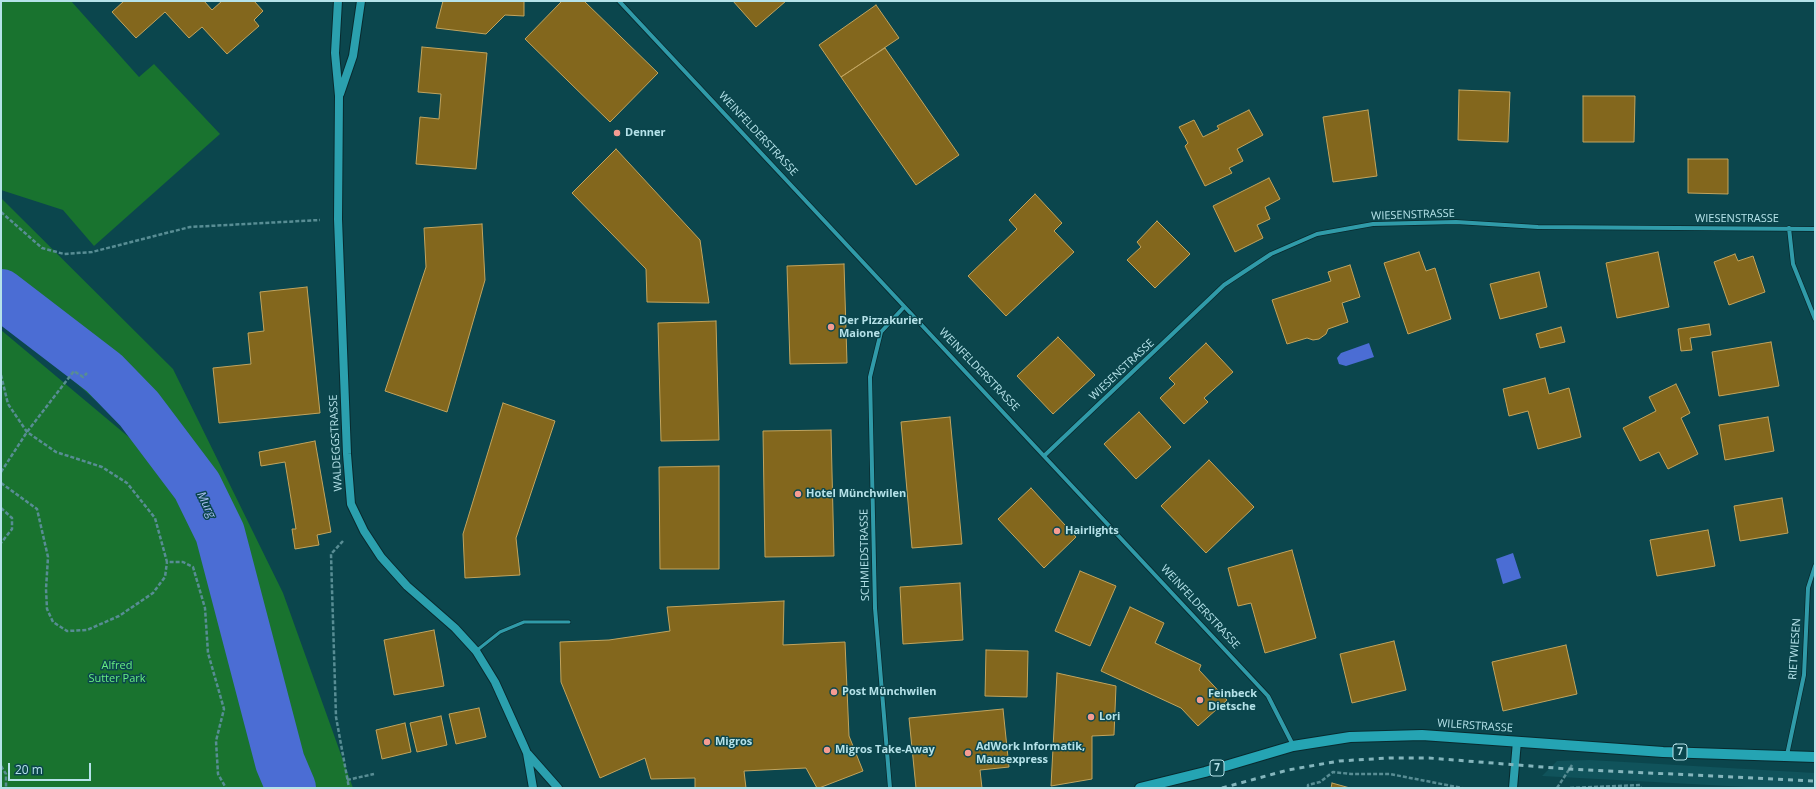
<!DOCTYPE html>
<html>
<head>
<meta charset="utf-8">
<style>
	body { margin:0 }
	#map { position:relative; width:1816px; height:789px; overflow:hidden; background:#0b464d; font-family:"Open Sans",sans-serif }
	canvas { display:block }
	.frame { position:absolute; inset:0; border:2px solid #b5e2e9; pointer-events:none }
	.scale { position:absolute; left:8px; top:763px; width:83px; height:18px; box-sizing:border-box; border:2px solid #b5e2e9; border-top:0; padding-left:5px; font-size:12px; line-height:14px; white-space:nowrap; color:#b5e2e9; -webkit-text-stroke:3px #0b464d; paint-order:stroke }
</style>
</head>
<body>
<div id="map">
<canvas width="1816" height="789"></canvas>
<div class="frame"></div>
<div class="scale">20 m</div>
</div>
<script>
const context = document.querySelector('canvas').getContext('2d');
context.lineJoin = 'round';
function fillPath(path, color) { context.fillStyle = color; context.fill(path, 'evenodd'); }
const poly = rows => new Path2D(rows.map(r => 'M' + r).join(''));
function stroke(path, color, width, dash) { context.strokeStyle = color; context.lineWidth = width; context.lineCap = dash ? 'butt' : 'round'; context.setLineDash(dash || []); context.stroke(path); }
function write(font, color, halo, rows, align = 'center') {
  context.font = font + ' "Open Sans",sans-serif'; context.lineWidth = 3; context.setLineDash([]); context.textBaseline = 'middle'; context.strokeStyle = halo; context.fillStyle = color; for (const [text, x, y, turn = 0] of rows) {
    context.save(); context.translate(x, y); context.rotate((+turn || 0) * Math.PI / 180); context.textAlign = isNaN(turn) ? turn : align; if (halo) context.strokeText(text, 0, 0); context.fillText(text, 0, 0); context.restore();
  }
}
fillPath(poly([
	[1590,760,1815,773,1815,788,1765,788,1542,776,1557,761]
]), '#10535b');
fillPath(poly([
	[1,1,71,1,139,77,154,64,220,134,94,246,63,210,1,190],
	[1,198,173,369,283,593,353,788,282,788,183,478,1,316],
	[1,330,180,480,273,788,1,788]
]), '#19732f');
fillPath(poly([
	[1369,343,1374,357,1346,366,1339,364,1337,358,1341,353],
	[1513,553,1521,578,1503,584,1496,559]
]), '#4b6dd4');
stroke(poly([
	[1,294,104,373,139,409,197,486,220,533,280,762,291,788]
]), '#4b6dd4', 50);
const building = poly([
	[124,1,204,1,212,10,222,1,254,1,263,11,254,20,259,26,227,54,202,27,189,38,165,12,136,38,112,12,124,1],
	[443,1,524,1,524,16,505,15,486,34,436,28,443,1],
	[562,1,584,1,658,73,610,122,525,39,562,1],
	[733,1,786,1,756,27,733,1],
	[876,5,899,38,841,77,819,45,876,5],
	[422,47,487,53,476,169,416,164,420,117,439,119,441,94,418,92,422,47],
	[885,48,959,155,916,185,841,77,885,48],
	[1459,90,1510,92,1508,142,1458,140,1459,90],
	[1583,96,1635,96,1634,142,1583,142,1583,96],
	[1249,110,1263,135,1237,149,1243,161,1229,168,1232,173,1205,186,1185,146,1188,143,1179,127,1194,120,1203,137,1219,129,1217,126,1249,110],
	[1368,110,1377,176,1333,182,1323,117,1368,110],
	[616,149,700,240,709,303,647,302,646,269,572,193,616,149],
	[1688,159,1728,159,1728,194,1688,193,1688,159],
	[1269,178,1280,199,1265,207,1270,219,1257,225,1263,238,1235,252,1213,206,1269,178],
	[1035,194,1062,223,1054,231,1074,252,1006,316,968,276,1017,229,1009,220,1035,194],
	[1157,221,1190,254,1155,288,1127,260,1141,247,1137,242,1157,221],
	[482,224,485,280,447,412,385,391,426,267,424,228,482,224],
	[1419,252,1426,271,1435,268,1451,319,1408,334,1384,263,1419,252],
	[1658,252,1669,307,1617,318,1606,263,1658,252],
	[1735,254,1738,261,1753,256,1765,292,1729,305,1714,262,1735,254],
	[844,264,847,363,790,364,787,266,844,264],
	[1350,265,1360,297,1342,303,1348,322,1328,329,1326,334,1319,339,1313,340,1307,338,1287,344,1272,300,1331,281,1328,272,1350,265],
	[1539,272,1547,307,1500,319,1490,284,1539,272],
	[307,287,320,413,219,423,213,368,251,364,248,333,264,331,260,292,307,287],
	[716,321,719,440,661,441,658,323,716,321],
	[1709,324,1711,335,1690,338,1692,350,1681,351,1678,329,1709,324],
	[1561,327,1565,342,1540,348,1536,334,1561,327],
	[1058,337,1095,375,1053,414,1017,376,1058,337],
	[1771,342,1779,386,1719,396,1712,352,1771,342],
	[1206,343,1233,372,1204,398,1208,402,1184,424,1160,398,1175,384,1169,378,1206,343],
	[1545,378,1549,394,1569,388,1581,437,1538,449,1528,411,1509,416,1503,389,1545,378],
	[1676,384,1690,413,1681,418,1698,454,1668,469,1659,452,1640,461,1623,428,1656,411,1649,397,1676,384],
	[503,403,555,421,516,538,520,575,465,578,463,534,503,403],
	[1139,412,1171,447,1136,479,1104,444,1139,412],
	[950,417,962,544,912,548,901,422,950,417],
	[1768,417,1774,451,1725,460,1719,425,1768,417],
	[831,430,834,556,765,557,763,431,831,430],
	[315,441,331,532,317,535,319,545,295,549,292,529,296,529,285,462,261,466,259,452,315,441],
	[1209,460,1254,507,1206,553,1161,506,1209,460],
	[719,466,719,569,660,569,659,467,719,466],
	[1031,488,1076,537,1044,568,998,519,1031,488],
	[1782,498,1788,533,1740,541,1734,506,1782,498],
	[1708,530,1715,566,1657,576,1650,540,1708,530],
	[1292,550,1316,638,1265,653,1251,603,1238,606,1228,568,1292,550],
	[1080,571,1116,586,1090,646,1055,631,1080,571],
	[960,583,963,640,903,644,900,587,960,583],
	[784,601,783,645,845,642,849,736,863,771,819,788,817,788,806,768,744,771,746,788,695,788,695,778,651,779,645,758,600,778,561,682,560,642,609,640,670,631,667,607,784,601],
	[1130,607,1164,623,1155,643,1201,665,1199,670,1227,700,1198,726,1181,708,1101,671,1130,607],
	[434,630,444,686,394,695,384,640,434,630],
	[1394,641,1406,690,1352,703,1340,654,1394,641],
	[1566,645,1577,694,1503,711,1492,662,1566,645],
	[986,650,1028,651,1027,697,985,696,986,650],
	[1057,673,1116,686,1114,735,1092,736,1092,779,1051,786,1057,673],
	[479,708,486,737,456,744,449,714,479,708],
	[1003,709,1009,767,980,770,982,788,916,788,909,718,1003,709],
	[441,716,447,745,417,752,410,723,441,716],
	[405,723,411,752,382,759,376,730,405,723],
	[1332,783,1350,788,1331,788,1332,783]
]);
fillPath(building, '#83671d');
stroke(building, '#c1a45e', 1);
const lane = poly([
	[476,651,500,632,524,622,569,622]
]);
const street = poly([
	[619,1,1268,696,1293,745],
	[1789,228,1793,264,1815,319],
	[1045,455,1224,285,1271,254,1317,234,1373,224,1456,222,1538,227,1815,229],
	[1787,755,1804,675,1808,588,1815,566],
	[890,788,875,608,870,377,881,332,904,307]
]);
const secondary = poly([
	[338,1,335,53,339,96,338,219,347,454,351,504,364,531,381,557,407,586,455,628,476,651,495,682,523,744,527,753,533,788],
	[340,94,353,56,361,1],
	[528,754,558,788],
	[1513,788,1517,741]
]);
const primary = poly([
	[1140,788,1205,772,1293,746,1350,737,1422,735,1663,752,1815,757]
]);
stroke(lane, '#082a2e', 4.5);
stroke(street, '#082a2e', 5.5);
stroke(secondary, '#082a2e', 10);
stroke(primary, '#082a2e', 12);
stroke(poly([
	[1,212,42,248,64,254,92,252,190,227,320,220],
	[1,375,8,404,27,432,56,452,102,467,127,483,155,518,167,562,183,562,193,567,205,608,208,653,224,709,216,741,218,774,226,788],
	[1,472,27,432,74,371,83,377,87,373],
	[1,483,37,509,48,557,46,589,47,609,53,622,67,631,87,630,119,616,153,593,165,577,167,562],
	[1,508,12,518,12,529,1,543],
	[343,541,331,554,332,589,336,717,349,788],
	[1,766,6,774,6,788],
	[347,780,374,774],
	[1308,788,1308,785,1320,782,1333,772,1351,774,1390,774,1462,788],
	[1557,788,1572,765],
	[1570,788,1640,785,1641,788]
]), '#588d94', 2.5, [4, 2]);
stroke(lane, '#309ba9', 3);
stroke(street, '#309ba9', 4);
stroke(secondary, '#2ba0ae', 8);
stroke(primary, '#25a4b3', 10);
stroke(poly([
	[1222,788,1288,770,1339,761,1389,758,1429,758,1568,769,1815,781]
]), '#84b5bc', 3, [5, 5]);
for (const [x, y, r, color] of [
	[617,133,4,"#f59c92"],
	[831,327,4,"#f59c92"],
	[798,494,4,"#f59c92"],
	[1057,531,4,"#f59c92"],
	[834,692,4,"#f59c92"],
	[1200,700,4,"#f59c92"],
	[1091,717,4,"#f59c92"],
	[707,742,4,"#f59c92"],
	[827,750,4,"#f59c92"],
	[968,753,4,"#f59c92"]
]) { const dot = new Path2D(); dot.arc(x, y, r, 0, 2 * Math.PI); context.fillStyle = color; context.fill(dot); stroke(dot, '#0b464d', 1.5); }
for (const [x, y, w] of [
	[1680,752,14],
	[1217,768,14]
]) { const box = new Path2D(); box.roundRect(x - w / 2, y - 8, w, 16, 3); context.fillStyle = '#0b464d'; context.fill(box); stroke(box, '#b5e2e9', 1); }
write('bold 10px', '#b5e2e9', null, [
	["7",1680,752],
	["7",1217,768]
]);
write('bold 11px', '#b5e2e9', '#0b464d', [
	["Denner",625,133],
	["Der Pizzakurier",839,321],
	["Maione",839,334],
	["Hotel Münchwilen",806,494],
	["Hairlights",1065,531],
	["Post Münchwilen",842,692],
	["Feinbeck",1208,694],
	["Dietsche",1208,707],
	["Lori",1099,717],
	["Migros",715,742],
	["AdWork Informatik,",976,747],
	["Mausexpress",976,760],
	["Migros Take-Away",835,750]
], 'left');
write('11px', '#b5e2e9', '#0b464d', [
	["WEINFELDERSTRASSE",758,134,47],
	["WIESENSTRASSE",1413,215,-2],
	["WIESENSTRASSE",1737,219],
	["WEINFELDERSTRASSE",979,370,46],
	["WIESENSTRASSE",1122,370,-43],
	["WALDEGGSTRASSE",336,443,-93],
	["SCHMIEDSTRASSE",865,555,-91],
	["WEINFELDERSTRASSE",1200,607,47],
	["RIETWIESEN",1795,649,-86],
	["WILERSTRASSE",1475,726,4]
]);
write('11px', '#68ef80', '#0b464d', [
	["Alfred",117,666],
	["Sutter Park",117,679]
]);
write('italic 12px', '#a8bdf1', '#0b464d', [
	["Murg",206,505,64]
]);
</script>
</body>
</html>
